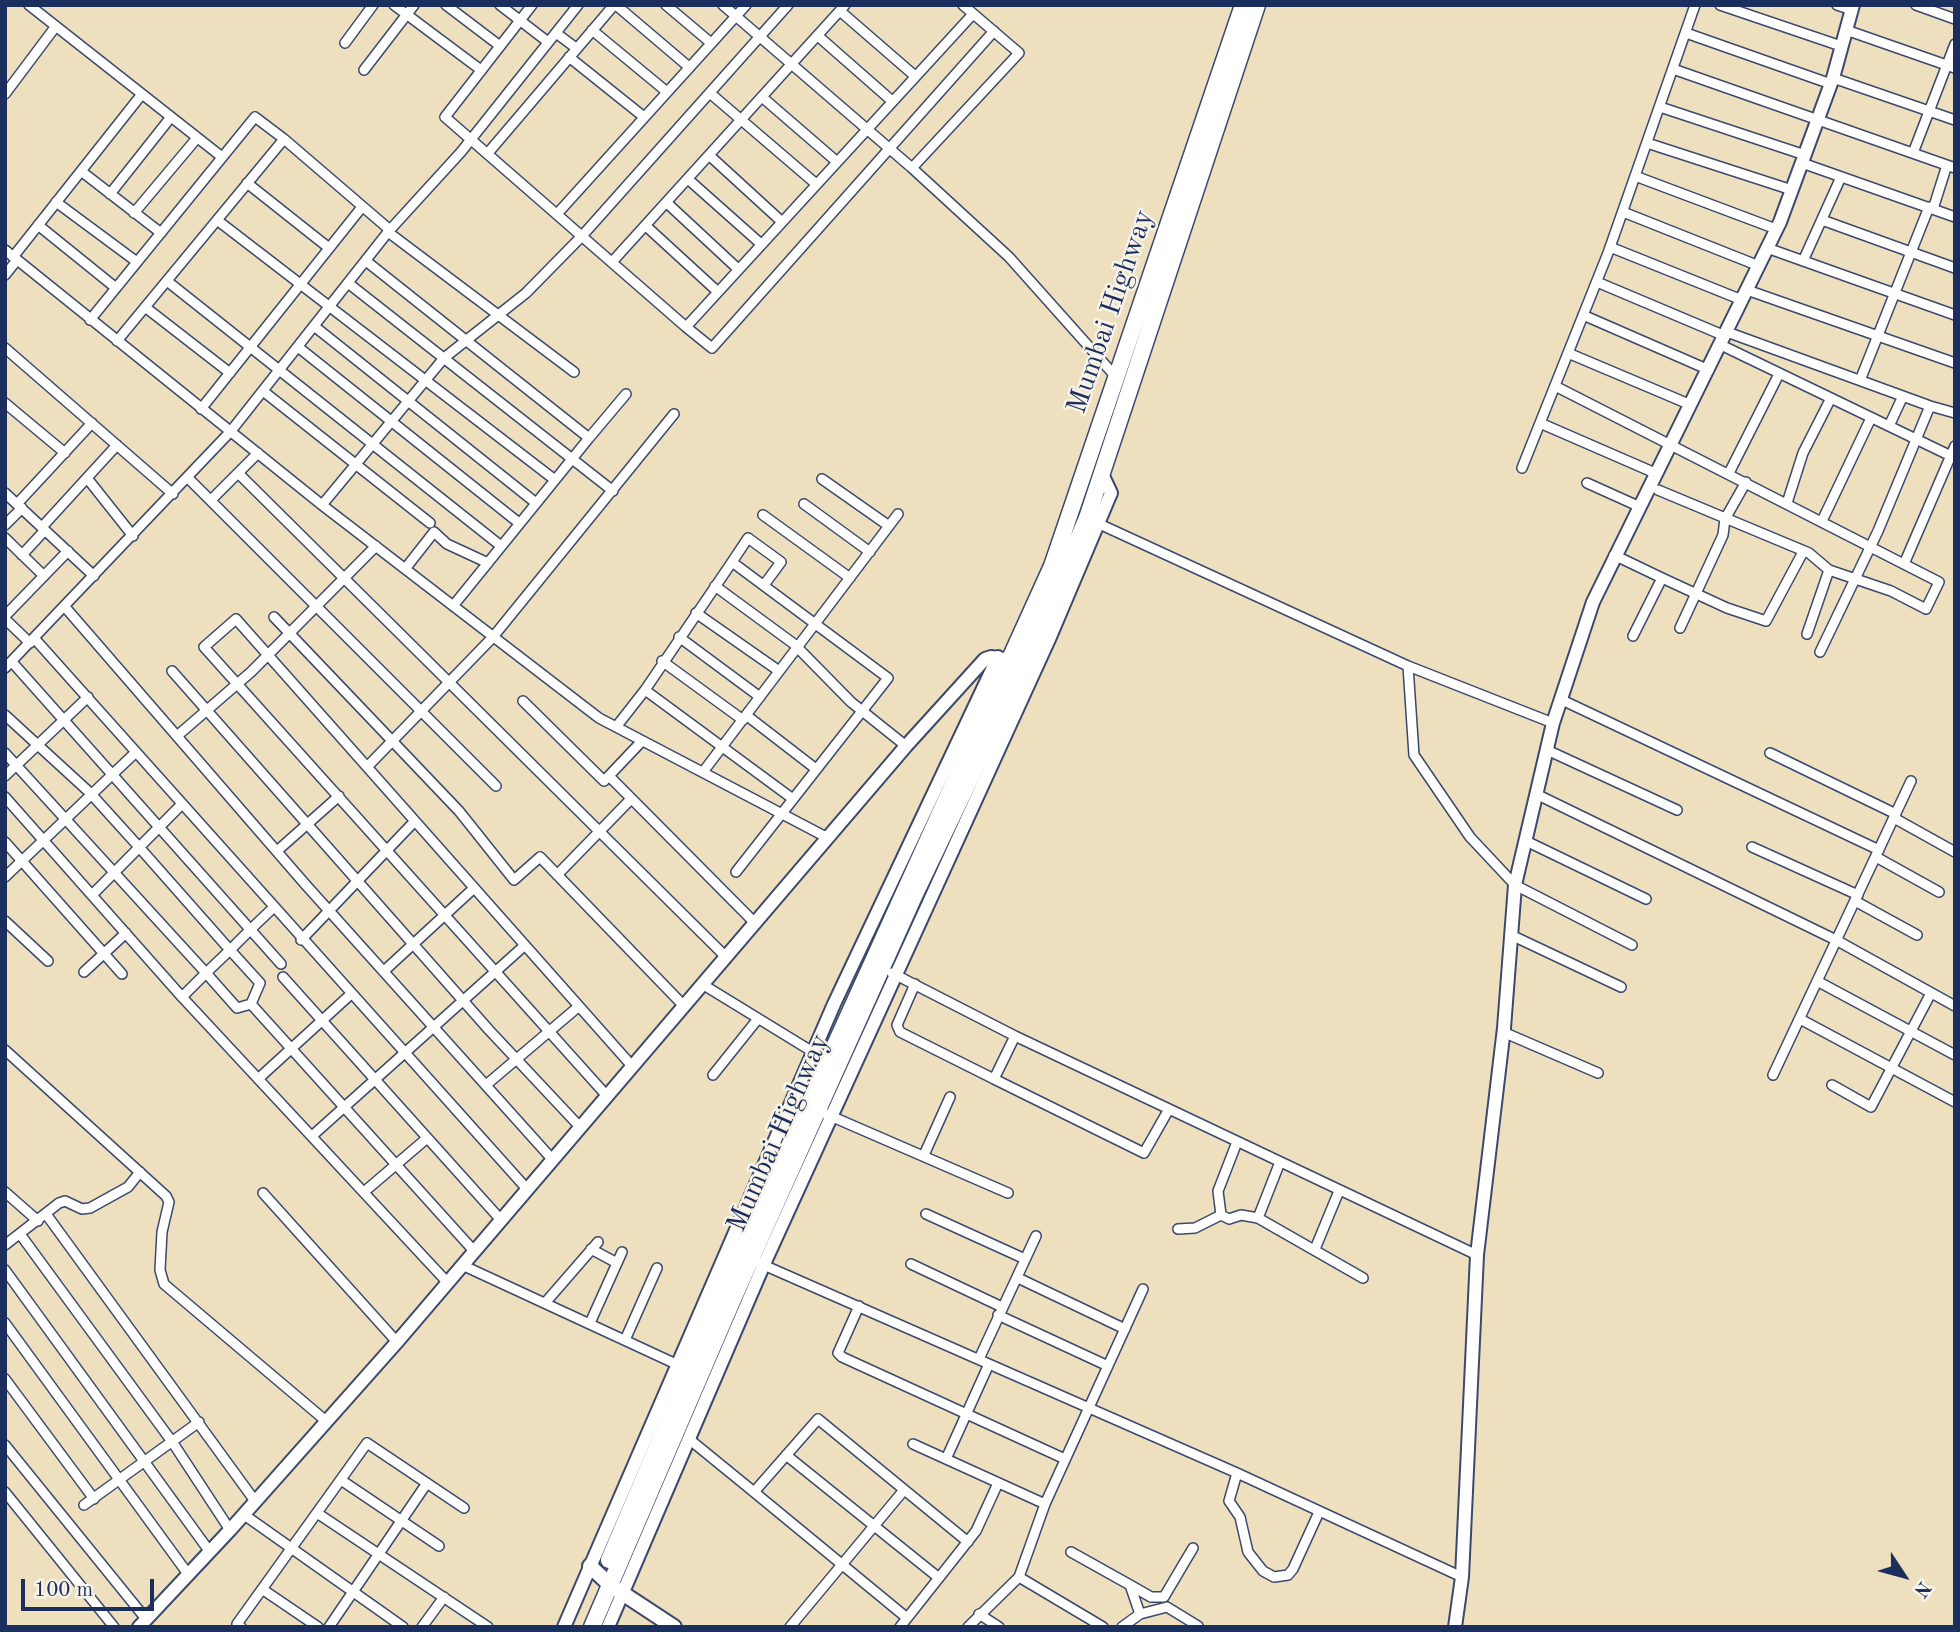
<!DOCTYPE html>
<html>
<head>
<meta charset="utf-8">
<style>
	body { margin:0 }
	#map { position:relative; width:1960px; height:1632px; overflow:hidden; background:#eedfbf; font-family:"Old Standard TT",serif }
	canvas { display:block }
	.frame { position:absolute; inset:0; border:7px solid #1b2f5e; pointer-events:none }
	.north { position:absolute; left:1869px; top:1541px; width:70px; height:70px; -webkit-text-stroke:5px #f7f3e8; paint-order:stroke; rotate:126deg; font-size:19px; font-weight:700; line-height:28px; text-align:center; color:#1b2f5e }
	.north::after { content:''; display:block; margin:auto; width:24px; height:32px; background:#1b2f5e; clip-path:polygon(50% 0,100% 100%,50% 72%,0 100%) }
	.scale { position:absolute; left:21px; top:1579px; width:133px; height:32px; box-sizing:border-box; border:4px solid #1b2f5e; border-top:0; padding-left:9px; font-size:21px; line-height:24px; white-space:nowrap; color:#1b2f5e; -webkit-text-stroke:5px #f7f3e8; paint-order:stroke }
</style>
</head>
<body>
<div id="map">
<canvas width="1960" height="1632"></canvas>
<div class="frame"></div>
<div class="north">N</div>
<div class="scale">100 m</div>
</div>
<script>
const context = document.querySelector('canvas').getContext('2d');
context.lineJoin = 'round';
const poly = rows => new Path2D(rows.map(r => 'M' + r).join(''));
function stroke(path, color, width, dash) { context.strokeStyle = color; context.lineWidth = width; context.lineCap = dash ? 'butt' : 'round'; context.setLineDash(dash || []); context.stroke(path); }
function write(font, color, halo, rows, align = 'center') {
  context.font = font + ' "Old Standard TT",serif'; context.lineWidth = 5; context.setLineDash([]); context.textBaseline = 'middle'; context.strokeStyle = halo; context.fillStyle = color; for (const [text, x, y, turn = 0] of rows) {
    context.save(); context.translate(x, y); context.rotate((+turn || 0) * Math.PI / 180); context.textAlign = isNaN(turn) ? turn : align; if (halo) context.strokeText(text, 0, 0); context.fillText(text, 0, 0); context.restore();
  }
}
const street = poly([
	[29,5,222,157],
	[394,5,481,70],
	[446,5,500,46],
	[500,5,548,42],
	[532,5,445,117,686,327],
	[616,5,689,67],
	[666,5,711,43],
	[723,5,912,168,1019,53,963,5],
	[1720,5,1841,46],
	[1837,5,1852,10],
	[1916,5,1955,19],
	[840,11,915,76],
	[973,14,686,327,712,348,994,31],
	[592,30,667,92],
	[1846,30,1955,68],
	[556,33,576,48],
	[1686,33,1831,84],
	[818,36,892,101],
	[345,43,373,5],
	[569,57,644,117],
	[1673,69,1955,168],
	[364,70,414,5],
	[1833,78,1955,120],
	[5,94,56,26],
	[711,94,815,183],
	[762,97,836,161],
	[1660,107,1805,155],
	[1647,143,1792,190],
	[488,153,614,5],
	[1913,153,1955,44],
	[710,156,781,221],
	[1802,163,1955,217],
	[912,168,1009,257,1116,377],
	[81,171,161,233],
	[1635,176,1776,229],
	[689,180,761,244],
	[247,183,329,248],
	[110,194,171,117],
	[56,202,137,262],
	[667,203,738,269],
	[1933,209,1947,165],
	[1623,212,1759,266],
	[134,213,197,138],
	[557,214,746,5],
	[217,220,555,480],
	[1822,220,1955,268],
	[38,225,116,288],
	[646,226,718,292],
	[388,232,574,372],
	[1610,247,1742,300],
	[1767,248,1955,315],
	[5,250,322,505,599,718,828,838],
	[13,257,142,94],
	[366,261,589,438,453,606],
	[1803,261,1841,177],
	[612,262,845,5],
	[5,275,17,260],
	[167,281,501,546],
	[1597,282,1725,336],
	[348,283,613,491],
	[1747,290,1955,363],
	[145,307,230,373],
	[1583,315,1709,370],
	[90,320,255,117,284,139],
	[314,326,536,503],
	[1727,332,1930,406,1878,531,1820,652],
	[117,341,284,139,390,230],
	[1721,345,1951,456],
	[298,347,519,523],
	[5,348,173,494],
	[1568,353,1691,405],
	[1861,378,1929,207],
	[1555,386,1939,582,1926,609,1891,591,1829,570,1807,634],
	[263,391,430,523],
	[5,403,65,453],
	[1930,406,1955,413],
	[201,409,362,207],
	[1540,423,1655,473],
	[1889,426,1903,396],
	[589,438,626,394],
	[1522,468,1608,253,1695,5],
	[238,473,726,957],
	[1729,473,1779,374],
	[87,478,133,536],
	[188,478,496,786],
	[822,479,889,526],
	[1587,483,1638,506],
	[1658,490,1809,553,1829,570],
	[5,493,94,576],
	[211,500,258,453],
	[1787,503,1803,453,1831,398],
	[17,504,92,423],
	[804,504,870,552],
	[322,505,444,358,526,293,582,236,788,5],
	[763,515,850,578],
	[1822,521,1871,418],
	[1095,522,1408,666,1414,755,1470,837,1515,885,1632,945],
	[5,525,22,508],
	[42,527,117,445],
	[5,538,44,576],
	[22,555,45,530],
	[1614,555,1662,578,1633,636],
	[732,562,748,538,781,562,764,585],
	[1904,564,1955,446],
	[405,569,434,532,447,544,488,563],
	[1662,578,1727,608,1766,621,1803,552],
	[715,586,794,644,851,702,906,746],
	[65,607,305,884,552,1159],
	[696,613,779,671],
	[5,616,68,551],
	[274,617,459,811,514,880,540,857,684,1006],
	[5,619,30,643],
	[1680,628,1723,535,1725,519,1746,482],
	[679,637,760,697],
	[34,638,527,1189],
	[662,661,743,720],
	[12,662,281,964],
	[1408,666,1553,723],
	[5,668,231,431,388,232,461,152,578,5],
	[172,671,489,1030,580,1127],
	[645,690,793,799],
	[1562,700,1879,850],
	[523,701,604,781,642,741],
	[5,715,88,791,92,795,139,847,230,950,260,983,251,1004,237,1008,206,973,230,950,251,929,273,908],
	[746,715,816,769],
	[616,727,645,690,732,562,888,678,736,872],
	[177,736,251,672,376,546],
	[1547,750,1677,810],
	[5,753,206,973,182,997,5,797],
	[1770,753,1896,814],
	[367,767,493,637,674,414],
	[703,772,898,514],
	[5,776,88,697],
	[609,776,755,923],
	[1536,794,1836,940,1955,1006],
	[1894,818,1955,852],
	[1526,841,1646,899],
	[5,842,122,974],
	[1752,847,1858,895],
	[277,851,339,796],
	[1876,857,1939,892],
	[557,875,631,799],
	[5,877,136,752],
	[92,895,182,804],
	[1855,901,1917,935],
	[5,921,48,961],
	[1511,935,1621,987],
	[301,940,414,822],
	[384,971,473,889],
	[84,972,126,933],
	[892,973,1015,1036,1477,1255],
	[283,977,501,1220],
	[1817,981,1955,1055],
	[702,984,826,1060],
	[915,984,897,1025,900,1032,994,1079,1015,1036],
	[182,997,447,1282],
	[251,1004,474,1251],
	[1800,1019,1955,1102],
	[1503,1032,1598,1073],
	[5,1050,166,1196,169,1202,162,1232,160,1270,164,1284,326,1421],
	[713,1075,757,1020],
	[1773,1075,1911,781],
	[258,1079,351,994],
	[994,1079,1144,1153,1169,1109],
	[486,1085,578,1007],
	[1832,1085,1871,1107,1931,993],
	[607,1096,204,647,236,619,632,1066],
	[819,1111,1008,1193],
	[312,1136,524,946],
	[924,1155,950,1097],
	[5,1192,38,1221],
	[364,1192,426,1139],
	[263,1193,397,1342],
	[46,1214,255,1501],
	[926,1214,1025,1259],
	[1221,1215,1229,1219,1241,1215,1258,1218,1363,1278],
	[1258,1218,1280,1162],
	[1178,1229,1195,1228,1221,1215,1218,1191,1237,1142],
	[20,1234,173,1443,230,1530],
	[5,1245,59,1203,65,1201,82,1209,90,1208,128,1187,140,1172],
	[591,1249,617,1263],
	[1315,1249,1339,1191],
	[759,1263,1237,1473,1462,1577],
	[911,1264,1002,1307],
	[462,1265,676,1364],
	[5,1270,210,1552],
	[1018,1278,1125,1329],
	[545,1303,598,1242],
	[859,1306,838,1353,842,1357,1065,1459],
	[998,1315,1108,1366],
	[5,1323,188,1574],
	[590,1323,622,1252],
	[625,1340,657,1268],
	[979,1359,1036,1236],
	[5,1379,94,1499],
	[689,1439,754,1492],
	[913,1444,1045,1504],
	[5,1445,146,1619],
	[786,1455,939,1578],
	[946,1459,989,1364],
	[1237,1473,1229,1501,1240,1517,1248,1552,1263,1571,1274,1577,1288,1575,1293,1569,1319,1512],
	[341,1480,439,1546],
	[5,1492,114,1627],
	[84,1505,199,1422],
	[317,1513,488,1627],
	[243,1514,403,1627],
	[1071,1552,1130,1585,1140,1614,1122,1627],
	[1019,1577,1103,1627],
	[1130,1585,1151,1597,1164,1597,1193,1548],
	[262,1589,318,1627],
	[979,1614,999,1627],
	[1140,1614,1167,1607,1198,1626],
	[907,1618,754,1492,818,1419,968,1542],
	[241,1627,237,1624,367,1443,464,1508],
	[329,1627,427,1483],
	[422,1627,444,1597],
	[790,1627,904,1490],
	[900,1627,976,1531,998,1483],
	[968,1627,1019,1577,1045,1504,1143,1289]
]);
const secondary = poly([
	[139,1627,230,1530,397,1342,906,746,985,659,991,657,1010,660,1034,671],
	[564,1627,834,1004,998,657],
	[608,1627,764,1264,1050,637,1111,493,1102,474],
	[1455,1627,1462,1577,1477,1255,1504,1028,1515,885,1553,723,1593,602,1780,222,1833,78,1853,5]
]);
const primary = poly([
	[590,1566,610,1585,674,1627]
]);
const highway = poly([
	[609,1560,724,1290,1052,566,1243,5],
	[592,1627,733,1299,915,894,1024,666,1087,518,1257,5]
]);
stroke(street, '#3b496d', 12);
stroke(secondary, '#3b496d', 16);
stroke(primary, '#3b496d', 18);
stroke(highway, '#3b496d', 19);
stroke(street, '#fff', 9);
stroke(secondary, '#fff', 12);
stroke(primary, '#fff', 14);
stroke(highway, '#fff', 16);
write('28px', '#1b2f5e', '#f7f3e8', [
	["Mumbai Highway",1111,312,-71],
	["Mumbai Highway",779,1133,-66]
]);
</script>
</body>
</html>
